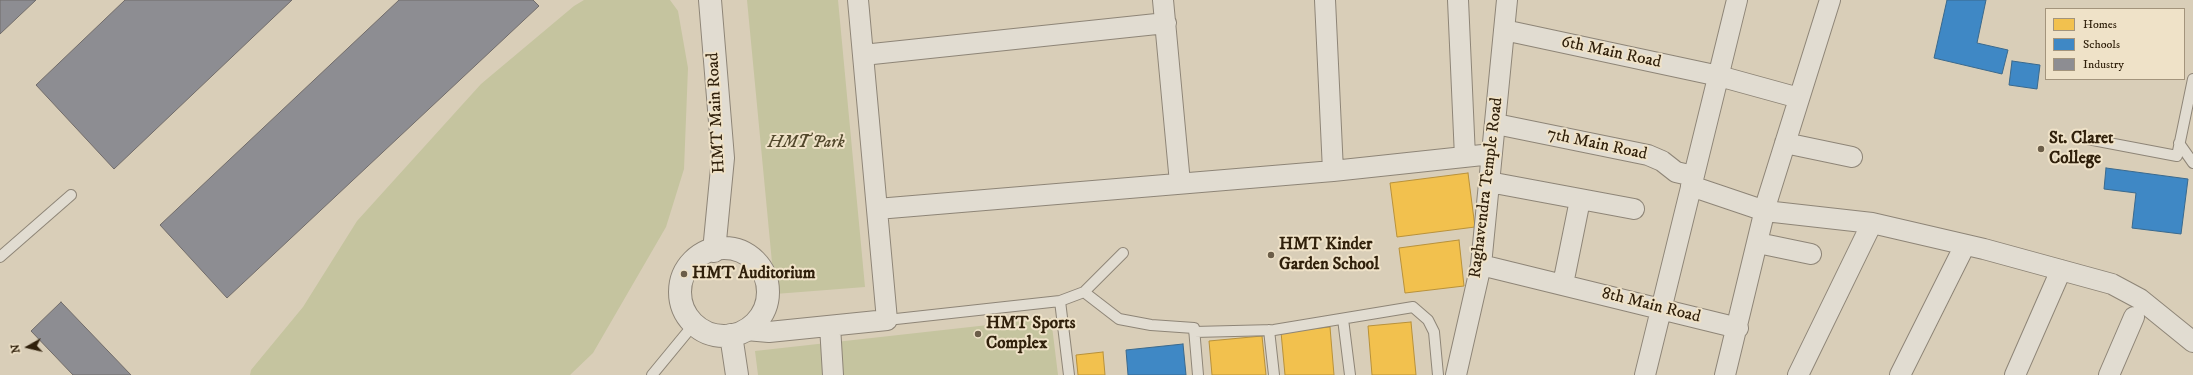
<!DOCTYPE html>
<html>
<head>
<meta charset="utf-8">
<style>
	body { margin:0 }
	#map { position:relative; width:2193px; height:375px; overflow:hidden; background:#d9ceb8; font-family:"IM FELL DW Pica",serif }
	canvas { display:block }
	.legend { position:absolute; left:2045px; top:8px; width:140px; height:72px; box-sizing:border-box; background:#efe2c8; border:1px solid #a3947c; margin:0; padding:5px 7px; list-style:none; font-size:12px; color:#30200b }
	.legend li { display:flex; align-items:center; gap:8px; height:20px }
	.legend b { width:20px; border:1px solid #a3947c }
	.north { position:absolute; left:8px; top:327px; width:40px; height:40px; -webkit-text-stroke:3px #efe2c8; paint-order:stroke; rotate:262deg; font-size:11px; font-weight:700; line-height:16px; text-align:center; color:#30200b }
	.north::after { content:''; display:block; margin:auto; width:14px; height:18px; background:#30200b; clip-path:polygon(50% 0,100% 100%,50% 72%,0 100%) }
</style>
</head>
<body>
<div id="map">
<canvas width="2193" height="375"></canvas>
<ul class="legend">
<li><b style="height:11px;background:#f2c14e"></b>Homes</li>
<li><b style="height:11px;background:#3f88c5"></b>Schools</li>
<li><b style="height:11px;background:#8d8d92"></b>Industry</li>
</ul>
<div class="north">N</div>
</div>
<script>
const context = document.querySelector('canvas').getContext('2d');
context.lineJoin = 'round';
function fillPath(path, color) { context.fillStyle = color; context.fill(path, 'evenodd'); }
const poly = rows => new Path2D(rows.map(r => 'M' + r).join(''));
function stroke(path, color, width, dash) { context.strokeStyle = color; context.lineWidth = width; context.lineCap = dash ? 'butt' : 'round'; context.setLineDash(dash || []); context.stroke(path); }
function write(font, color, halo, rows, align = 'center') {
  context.font = font + ' "IM FELL DW Pica",serif'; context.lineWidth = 4; context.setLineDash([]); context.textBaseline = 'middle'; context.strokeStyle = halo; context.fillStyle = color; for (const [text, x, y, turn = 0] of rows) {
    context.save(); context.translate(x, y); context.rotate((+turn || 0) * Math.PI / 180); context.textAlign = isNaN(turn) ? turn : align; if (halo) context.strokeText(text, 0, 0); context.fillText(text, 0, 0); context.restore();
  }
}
fillPath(poly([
	[584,0,670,0,678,11,688,68,684,169,666,227,593,353,570,375,250,375,251,370,303,307,357,221,481,84,574,6],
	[747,0,838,0,865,287,775,294],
	[1051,318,1058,375,758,375,755,351]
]), '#c5c49f');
const homes = poly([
	[1468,173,1475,227,1397,237,1390,183,1468,173],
	[1459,240,1464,286,1405,293,1399,248,1459,240],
	[1411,322,1416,375,1372,375,1368,326,1411,322],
	[1330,327,1334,375,1285,375,1281,332,1330,327],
	[1262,336,1266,375,1212,375,1209,341,1262,336],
	[1103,352,1105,375,1078,375,1076,355,1103,352]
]);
fillPath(homes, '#f2c14e');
stroke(homes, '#b8913a', 1);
const schools = poly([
	[1947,0,1986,0,1977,43,2008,50,2002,74,1934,58,1947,0],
	[2012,61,2040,65,2037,89,2009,85,2012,61],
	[2106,168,2188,179,2181,234,2132,228,2136,193,2104,189,2106,168],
	[1183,344,1186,375,1128,375,1126,350,1183,344]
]);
fillPath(schools, '#3f88c5');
stroke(schools, '#3a698d', 1);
const industry = poly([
	[0,0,36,0,0,34,0,0],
	[125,0,292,0,114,169,36,85,125,0],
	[399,0,533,0,539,6,227,298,160,225,399,0],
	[61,302,131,375,73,375,31,331,61,302]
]);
fillPath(industry, '#8d8d92');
stroke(industry, '#716c6a', 1);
const service = poly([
	[2077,137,2177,156,2193,79],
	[2179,143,2193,163],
	[0,257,71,195],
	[1084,292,1119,319,1151,325,1194,328,1198,375],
	[1060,301,1069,375],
	[1343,319,1350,375],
	[887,320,1060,301,1084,292,1123,253],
	[1269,330,1274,375],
	[1194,332,1274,330,1413,307,1428,320,1434,332,1438,375],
	[652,375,694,324]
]);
const minor = poly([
	[1163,0,1180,183],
	[1325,0,1333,171],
	[1458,0,1465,157],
	[1504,30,1719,76,1799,98],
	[863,55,1166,23],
	[1496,124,1648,155,1662,161,1676,172,1693,176],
	[1785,143,1852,157],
	[1489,182,1634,209],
	[1691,186,1765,211,1872,223,1984,249,2112,284,2140,299,2193,342],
	[877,209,1333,171,1492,154],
	[1758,243,1811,254],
	[1481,265,1738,328],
	[1563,284,1580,200],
	[830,326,833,375],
	[746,330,769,332,887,320,858,0],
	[1456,375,1481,265,1507,0],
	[1645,375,1737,0],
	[1725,375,1767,201,1830,0],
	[1798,375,1872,223],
	[1900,375,1965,245],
	[2015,375,2061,270],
	[2109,375,2134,317]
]);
const tertiary = poly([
	[710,0,723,158,714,251],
	'680 292a44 44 0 1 1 88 0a44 44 0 1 1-88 0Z',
	[731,335,737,375]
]);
stroke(service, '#8e8577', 12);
stroke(minor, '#8e8577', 22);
stroke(tertiary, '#8e8577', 24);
stroke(service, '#e1dcd1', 10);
stroke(minor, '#e1dcd1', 20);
stroke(tertiary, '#e1dcd1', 22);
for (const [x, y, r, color] of [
	[2041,149,4,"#6b5d48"],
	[1271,255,4,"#6b5d48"],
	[684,274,4,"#6b5d48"],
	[978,334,4,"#6b5d48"]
]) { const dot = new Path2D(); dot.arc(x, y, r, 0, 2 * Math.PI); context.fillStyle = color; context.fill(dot); stroke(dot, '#efe2c8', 1.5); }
write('17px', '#30200b', '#efe2c8', [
	["6th Main Road",1611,53,12],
	["HMT Main Road",717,113,-93],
	["7th Main Road",1597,145,12],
	["Raghavendra Temple Road",1487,188,-83],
	["8th Main Road",1651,306,14]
]);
write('bold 17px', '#30200b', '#efe2c8', [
	["St. Claret",2049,139],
	["College",2049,159],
	["HMT Kinder",1279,245],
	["Garden School",1279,265],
	["HMT Auditorium",692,274],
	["HMT Sports",986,324],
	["Complex",986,344]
], 'left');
write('italic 17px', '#51472b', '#efe2c8', [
	["HMT Park",806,143]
]);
</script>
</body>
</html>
